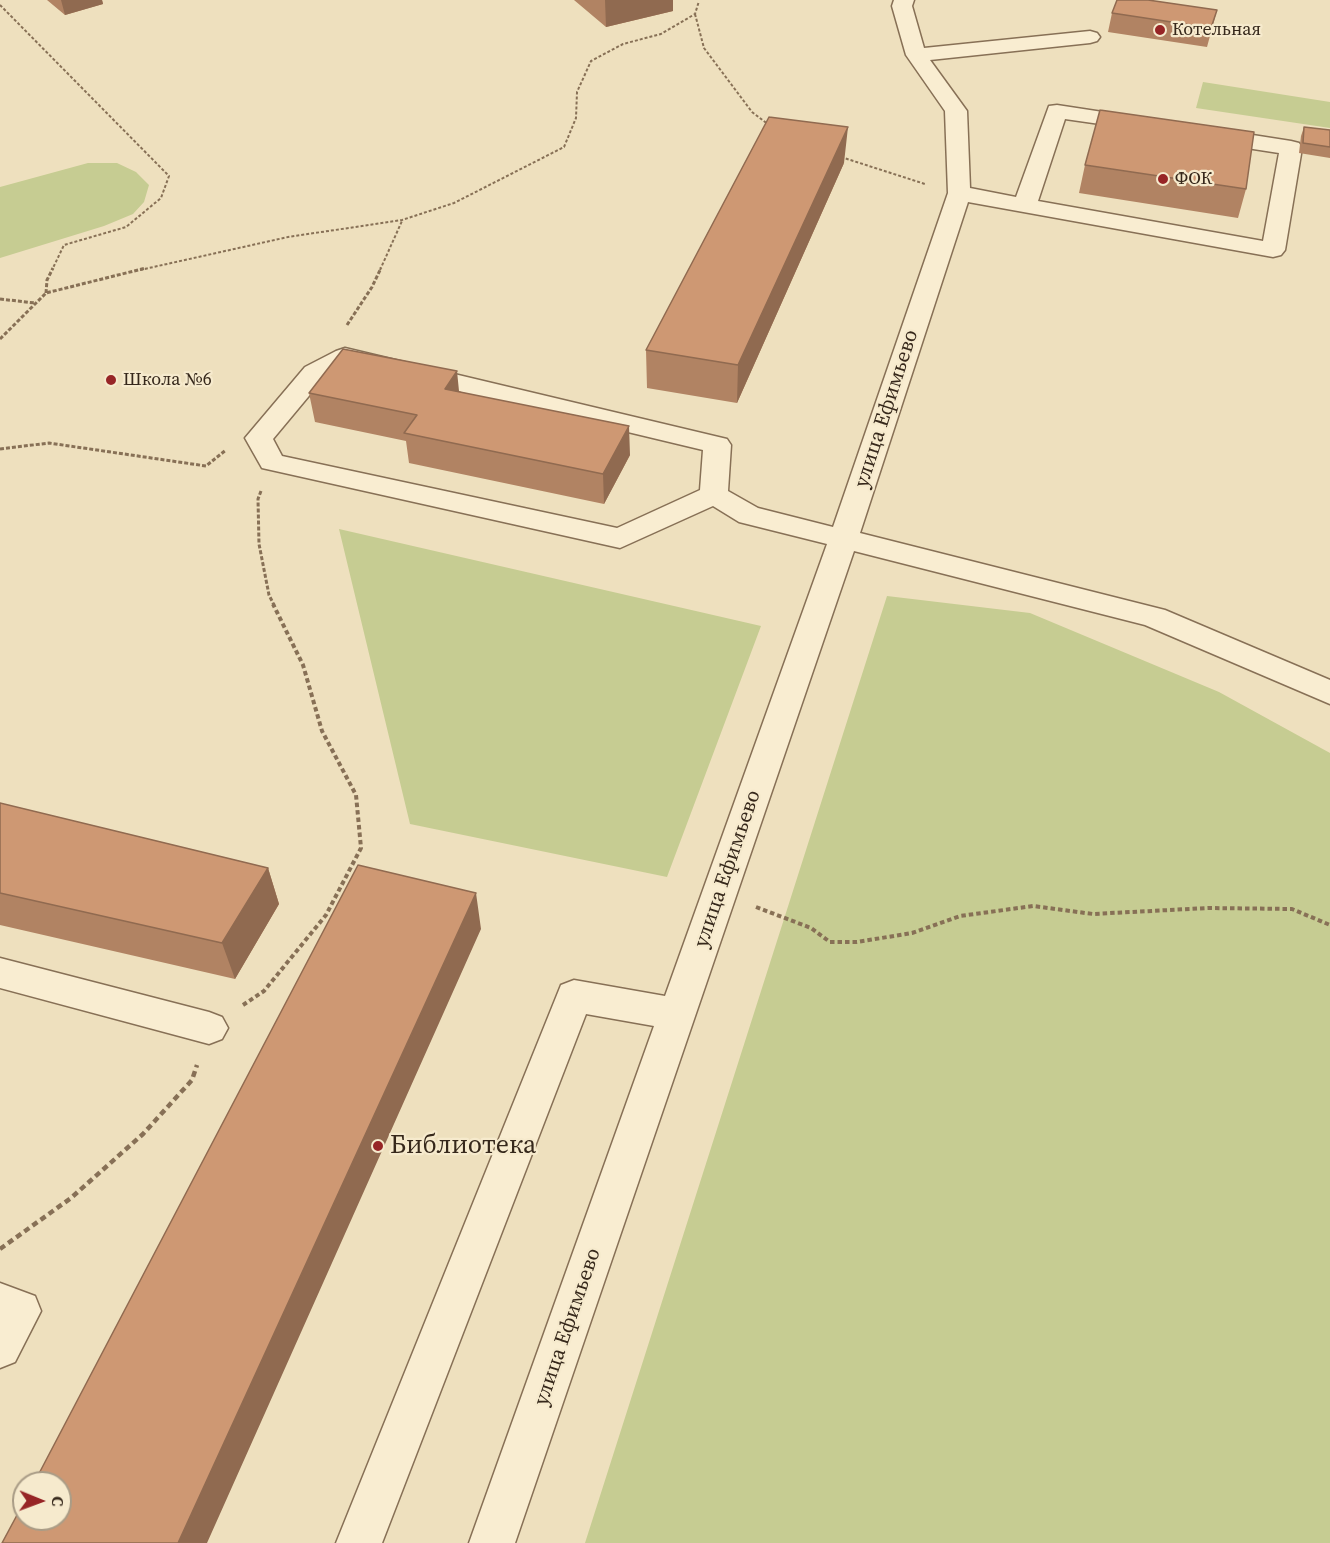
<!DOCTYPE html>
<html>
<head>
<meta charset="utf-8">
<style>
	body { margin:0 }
	#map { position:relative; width:1330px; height:1543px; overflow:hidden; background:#eee0be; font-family:"Source Serif 4",serif }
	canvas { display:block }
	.north { position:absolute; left:12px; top:1471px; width:60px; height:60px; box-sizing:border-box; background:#f6eacd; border:2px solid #a99c86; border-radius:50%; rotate:91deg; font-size:16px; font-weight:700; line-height:24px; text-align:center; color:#36281b }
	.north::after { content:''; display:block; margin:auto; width:21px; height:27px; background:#972526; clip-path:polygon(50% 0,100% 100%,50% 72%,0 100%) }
</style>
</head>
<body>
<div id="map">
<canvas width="1330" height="1543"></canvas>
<div class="north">С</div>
</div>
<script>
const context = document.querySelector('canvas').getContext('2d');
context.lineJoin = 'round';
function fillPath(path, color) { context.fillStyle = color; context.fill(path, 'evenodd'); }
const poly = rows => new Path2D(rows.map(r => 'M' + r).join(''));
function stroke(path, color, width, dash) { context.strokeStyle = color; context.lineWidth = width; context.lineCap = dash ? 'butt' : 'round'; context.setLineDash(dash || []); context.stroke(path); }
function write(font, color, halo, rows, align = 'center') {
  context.font = font + ' "Source Serif 4",serif'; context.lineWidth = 4.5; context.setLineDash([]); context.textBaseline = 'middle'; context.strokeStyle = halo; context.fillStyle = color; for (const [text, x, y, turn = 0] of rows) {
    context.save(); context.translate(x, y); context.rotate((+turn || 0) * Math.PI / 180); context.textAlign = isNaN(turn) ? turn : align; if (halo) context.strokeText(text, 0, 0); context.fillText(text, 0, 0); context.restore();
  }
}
fillPath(poly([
	[1203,82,1330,102,1330,128,1196,108],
	[88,163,117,163,136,172,149,185,144,202,133,214,104,226,0,258,0,187],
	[339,529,761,626,667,877,410,824],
	[887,596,1030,613,1219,692,1330,753,1330,1543,585,1543]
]), '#c6cc92');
const minor = poly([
	[894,0,914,0,912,6,924,48,1090,31,1097,33,1100,37,1097,41,1090,43,930,60,967,111,970,188,1016,197,1049,106,1057,105,1142,118,1150,119,1153,124,1150,129,1142,130,1065,119,1038,201,1263,241,1279,153,1208,142,1200,140,1197,135,1200,130,1208,128,1291,141,1299,143,1302,148,1285,250,1281,255,1273,257,968,202,860,533,1165,610,1330,680,1330,704,1145,625,854,551,515,1543,469,1543,654,1026,586,1014,382,1543,336,1543,561,985,574,980,665,996,827,544,739,522,713,506,620,548,262,468,245,438,305,367,336,351,345,348,727,439,731,445,728,491,758,508,833,527,948,193,945,111,906,55,892,6,894,0],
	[348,365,703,450,700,490,617,528,282,456,273,439,323,379,348,365],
	[0,958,209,1012,222,1017,228,1028,222,1039,209,1044,0,988,0,958],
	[0,1283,35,1296,41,1311,15,1362,0,1368,0,1283]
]);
stroke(minor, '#877056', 3);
stroke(poly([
	[0,5,169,176,161,198,126,227,64,245,52,270],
	[695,14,704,48,752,112,769,125],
	[841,157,925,184],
	[140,270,288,237,402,220,454,203,564,147,576,118,577,92,591,61,623,44,661,34,695,14,699,1],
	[380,270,402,221]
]), '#877056', 2, [3, 2]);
stroke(poly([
	[46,293,47,280,53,268],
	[0,299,35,303],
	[347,325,372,287,381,268],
	[0,339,46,293,146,268],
	[0,449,49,443,206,466,226,450],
	[261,491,258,499,259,544,269,595,274,605]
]), '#877056', 3, [4, 2]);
stroke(poly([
	[756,907,811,928,830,942,857,942,912,933,960,916,1033,906,1093,914,1208,908,1292,909,1330,925],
	[243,1005,264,991,326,915,361,848,356,795,322,731,303,665,273,604]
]), '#877056', 4, [4.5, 3]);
stroke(poly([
	[0,1249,71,1198,143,1134,192,1080,197,1065]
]), '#877056', 4.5, [6, 4]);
fillPath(minor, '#f9edd1');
fillPath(poly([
	[47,0,102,0,103,4,65,15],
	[574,0,673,0,673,11,606,27],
	[1217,10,1207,47,1108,32,1112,13],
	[1304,127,1330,130,1330,158,1299,153,1301,136],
	[844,163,737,403,647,388,646,350],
	[1085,165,1246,189,1238,218,1079,193],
	[459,391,630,455,604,504,409,463,406,441,315,422,309,393],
	[0,803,268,868,279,904,235,979,0,925]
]), '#b18363');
fillPath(poly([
	[61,0,102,0,103,4,65,15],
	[605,0,673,0,673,11,606,27],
	[848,127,844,163,737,403,738,365],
	[457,371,460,401,445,389],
	[629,426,630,455,604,504,603,474],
	[268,868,279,904,235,979,222,943],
	[476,893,481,929,207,1543,178,1543]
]), '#906a50');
const building = poly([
	[1117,0,1148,0,1217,10,1211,28,1112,13,1117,0],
	[1100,110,1254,132,1246,189,1085,165,1100,110],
	[769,117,848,127,738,365,646,350,769,117],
	[1304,127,1330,130,1330,147,1303,143,1304,127],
	[343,349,457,371,445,389,629,426,603,474,404,433,417,415,309,393,343,349],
	[0,803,268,868,222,943,0,893,0,803],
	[358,865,476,893,178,1543,2,1543,24,1502,24,1519,60,1519,60,1483,34,1483,358,865]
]);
fillPath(building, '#ce9873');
stroke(building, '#906a50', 1.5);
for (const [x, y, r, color] of [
	[1160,30,6,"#972526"],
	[1163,179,6,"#972526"],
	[111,380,6,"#972526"],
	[378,1146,6,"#972526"]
]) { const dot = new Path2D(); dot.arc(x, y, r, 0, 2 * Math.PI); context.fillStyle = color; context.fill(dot); stroke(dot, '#f6eacd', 2); }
write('18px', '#36281b', '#f6eacd', [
	["Котельная",1172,30],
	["ФОК",1175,179],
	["Школа №6",123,380]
], 'left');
write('21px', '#36281b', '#f6eacd', [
	["улица Ефимьево",887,409,-72],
	["улица Ефимьево",728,869,-71],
	["улица Ефимьево",568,1327,-71]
]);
write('26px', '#36281b', '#f6eacd', [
	["Библиотека",390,1146]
], 'left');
</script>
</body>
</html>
